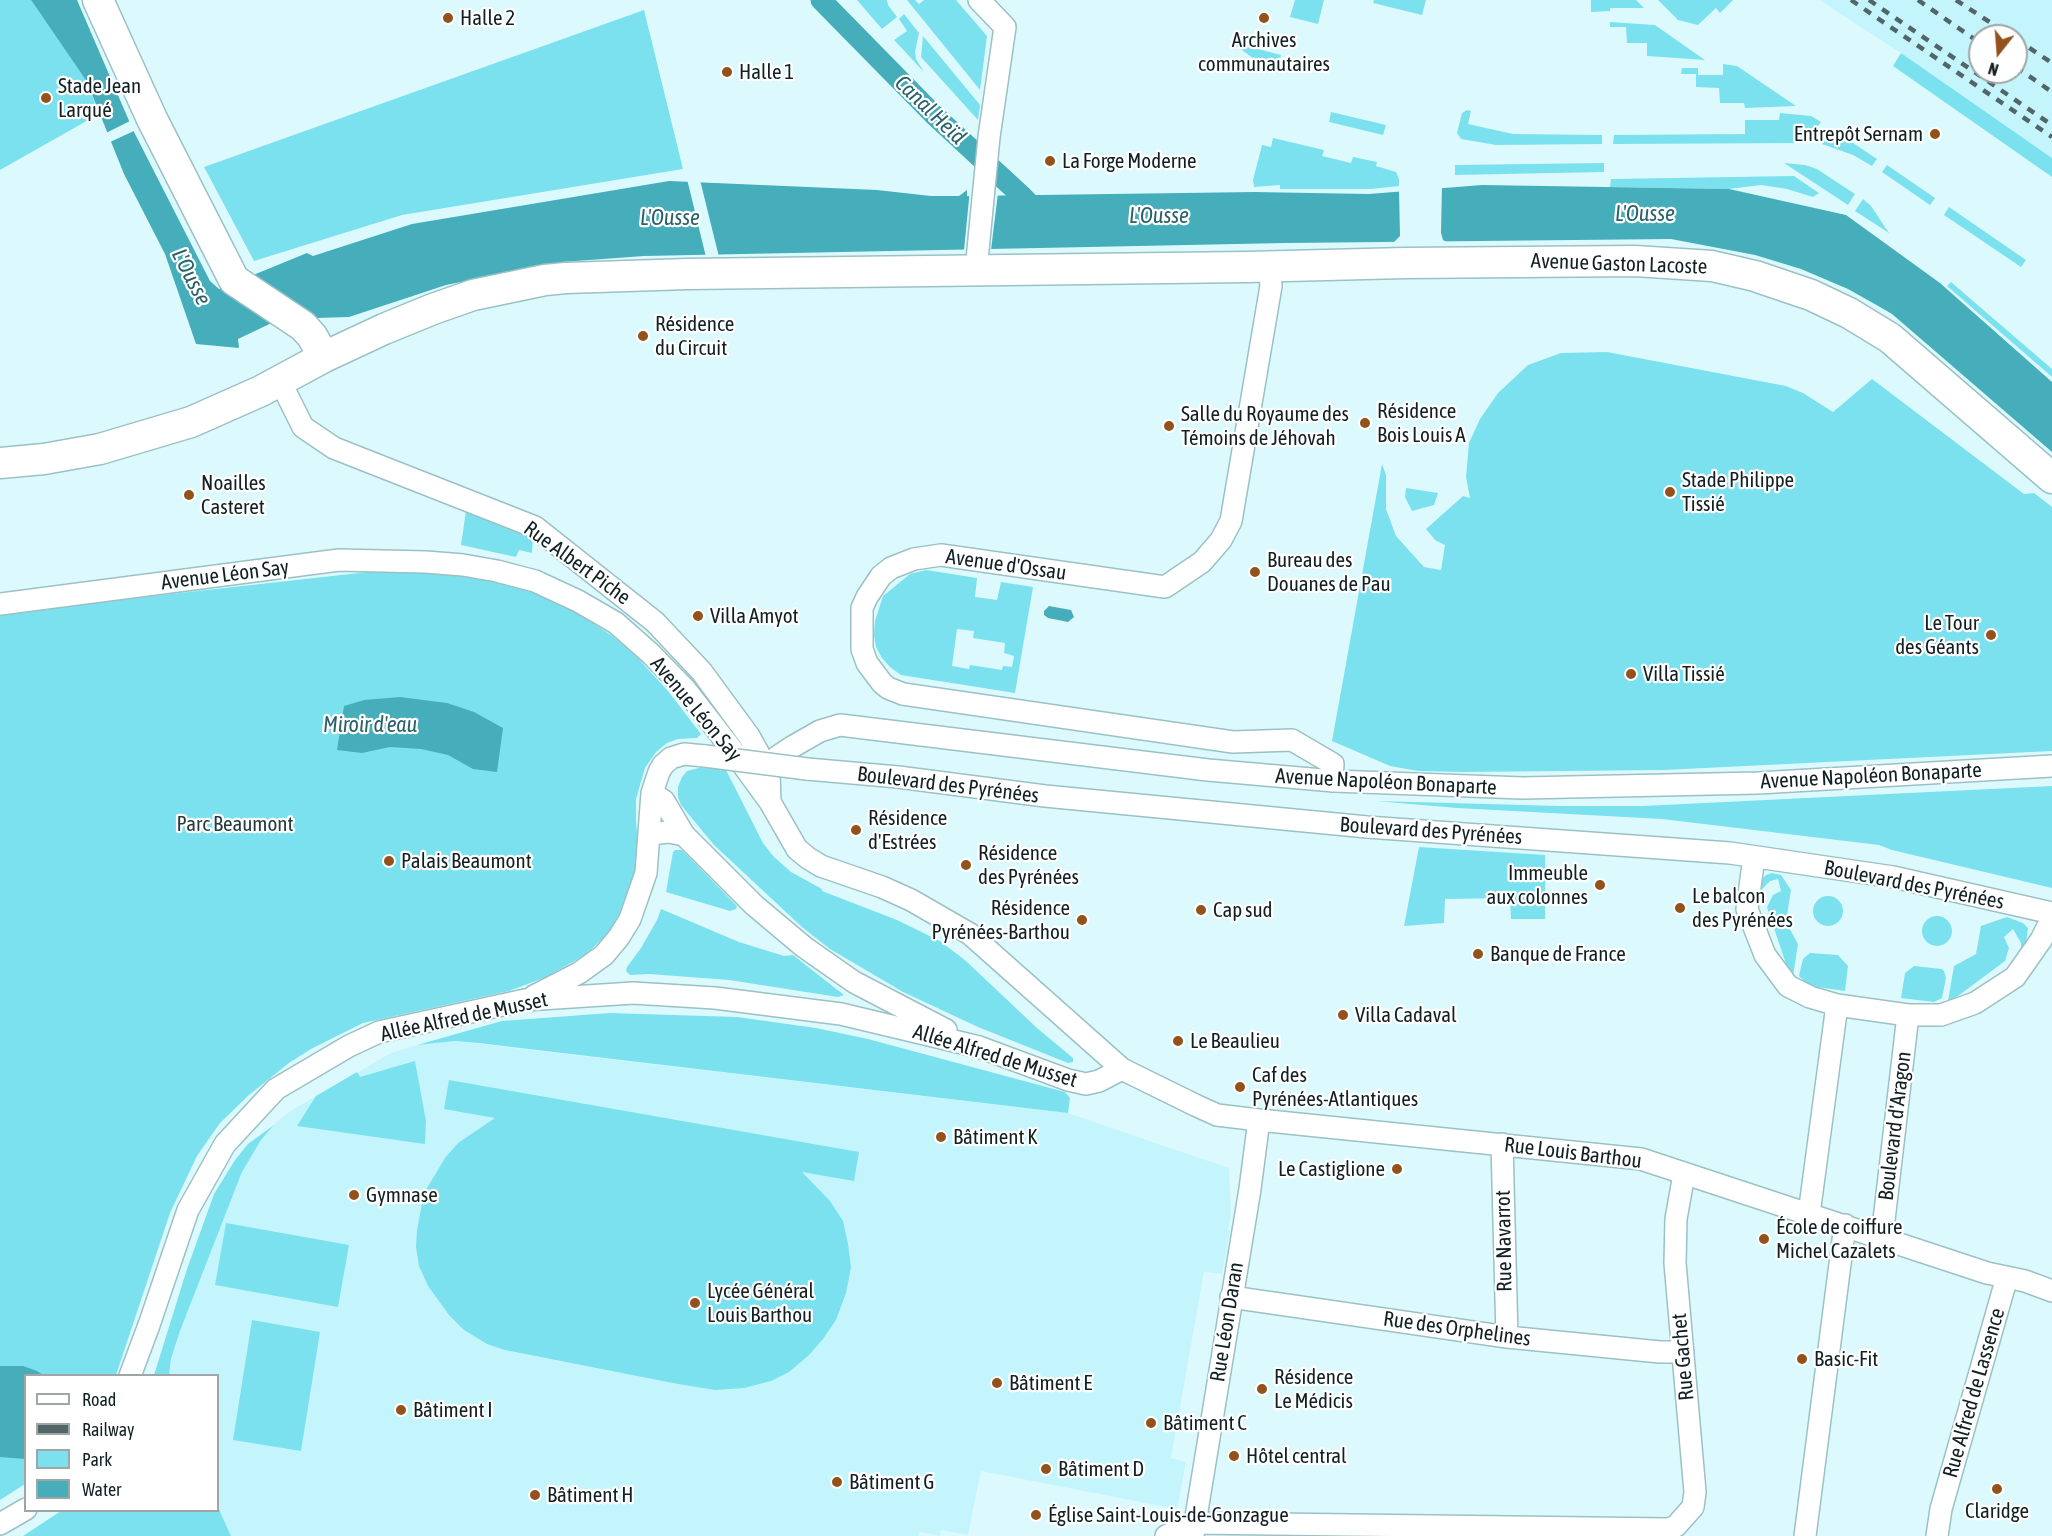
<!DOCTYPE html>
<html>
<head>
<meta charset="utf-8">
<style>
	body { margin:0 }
	#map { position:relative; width:2052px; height:1536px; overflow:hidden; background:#dcfafe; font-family:"Asap Condensed",sans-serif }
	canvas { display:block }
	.legend { position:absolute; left:24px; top:1374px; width:195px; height:138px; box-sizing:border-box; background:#fff; border:2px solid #a0a6a7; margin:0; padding:8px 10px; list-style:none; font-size:18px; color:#122022 }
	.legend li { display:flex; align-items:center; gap:12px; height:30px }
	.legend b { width:30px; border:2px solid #a0a6a7 }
	.north { position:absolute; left:1968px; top:24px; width:60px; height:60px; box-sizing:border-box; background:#fff; border:2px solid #a0a6a7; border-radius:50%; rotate:197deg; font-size:16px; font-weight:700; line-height:24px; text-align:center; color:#122022 }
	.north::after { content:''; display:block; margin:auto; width:21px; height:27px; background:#93521c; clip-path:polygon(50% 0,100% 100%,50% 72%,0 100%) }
</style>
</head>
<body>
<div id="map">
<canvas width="2052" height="1536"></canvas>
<ul class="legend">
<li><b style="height:8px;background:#fff"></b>Road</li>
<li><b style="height:8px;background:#526568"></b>Railway</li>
<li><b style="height:16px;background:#7ce1ee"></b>Park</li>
<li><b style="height:16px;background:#46aeba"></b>Water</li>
</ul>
<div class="north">N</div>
</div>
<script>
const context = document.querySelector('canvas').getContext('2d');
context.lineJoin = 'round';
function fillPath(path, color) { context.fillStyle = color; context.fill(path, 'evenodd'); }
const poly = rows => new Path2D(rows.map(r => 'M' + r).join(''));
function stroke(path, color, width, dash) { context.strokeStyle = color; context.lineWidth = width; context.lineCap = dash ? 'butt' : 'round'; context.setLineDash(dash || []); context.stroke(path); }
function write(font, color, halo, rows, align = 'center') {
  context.font = font + ' "Asap Condensed",sans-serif'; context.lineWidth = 4.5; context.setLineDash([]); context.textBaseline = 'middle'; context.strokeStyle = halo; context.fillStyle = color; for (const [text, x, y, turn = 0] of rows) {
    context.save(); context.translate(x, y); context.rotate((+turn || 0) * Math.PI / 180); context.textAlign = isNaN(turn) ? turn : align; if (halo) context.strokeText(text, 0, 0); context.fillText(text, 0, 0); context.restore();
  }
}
fillPath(poly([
	[1819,0,2052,0,2052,158,1901,53],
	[1980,36,2016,36,2016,72,1980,72],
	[455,1041,1068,1113,1229,1168,1231,1216,1228,1230,1230,1231,1222,1274,1204,1272,1171,1458,1186,1462,1177,1509,981,1471,968,1535,941,1530,940,1536,920,1532,919,1536,231,1536,218,1507,218,1376,169,1376,169,1368,180,1331,242,1172,261,1140,276,1122,292,1110,391,1053,417,1045]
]), '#c5f5fc');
fillPath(poly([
	[0,0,31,0,87,82,99,114,0,170],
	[857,0,887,0,888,5,897,17,882,29],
	[907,0,915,0,919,4,924,0,956,0,987,36,980,90],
	[1295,0,1324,0,1318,24,1290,17],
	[1374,0,1426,0,1422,15,1373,3],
	[1591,0,1636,0,1644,8,1610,8,1610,11,1591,12],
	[1658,0,1733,0,1720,13,1716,8,1698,25,1678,20],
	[644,10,683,169,402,215,254,261,204,167],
	[904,14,919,33,915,52,916,59,924,72,894,40,907,31,899,19],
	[1610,22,1655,25,1705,60,1647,56,1647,43,1627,43,1626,27,1610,27],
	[923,36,980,105,978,120,921,57],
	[1231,42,1281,55,1278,67,1272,68,1257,61],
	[1901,53,2052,158,2052,177,1893,66],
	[1723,64,1737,66,1796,106,1745,108,1744,103,1720,103,1719,88,1696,87,1696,74,1681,74,1682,68,1698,68,1698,75,1723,75],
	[1467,110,1471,111,1468,124,1513,134,1602,135,1602,144,1496,145,1461,139,1457,133,1462,113],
	[1331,112,1386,125,1383,135,1329,122],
	[1780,113,1811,116,1821,122,1806,143,1613,144,1614,135,1745,134,1745,120,1779,120],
	[1832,129,1877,159,1872,166,1853,155,1822,144],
	[1273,138,1324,150,1322,156,1351,163,1353,157,1377,162,1376,166,1396,172,1399,179,1399,186,1371,189,1280,189,1280,185,1254,187,1253,180,1262,145,1271,147],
	[1604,163,1604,172,1455,175,1455,165],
	[1784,163,1805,165,1817,169,1855,194,1848,205],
	[1887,165,1935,198,1930,205,1882,172],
	[1794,176,1819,193,1813,197,1787,189,1761,185,1729,189,1610,187,1611,179],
	[1863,199,1871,206,1889,233,1855,211],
	[1949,207,2026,260,2021,267,1944,215],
	[1951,282,2052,369,2052,377,1947,286],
	[1607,352,1786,386,1803,393,1833,412,1872,379,2024,494,2034,493,2052,507,2052,751,1664,770,1463,772,1418,771,1390,766,1332,741,1382,464,1386,475,1386,509,1396,536,1424,567,1441,570,1445,545,1435,540,1426,529,1463,496,1470,498,1466,477,1469,443,1480,419,1498,393,1528,365,1561,353],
	[1406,488,1438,493,1434,505,1412,511,1405,497],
	[466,511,533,537,532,553,519,550,516,557,461,545],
	[386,570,465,574,539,594,569,608,611,635,634,654,668,691,701,734,697,738,678,739,667,743,656,752,645,768,636,799,636,820,639,858,632,896,613,929,585,955,546,977,509,991,363,1023,311,1049,289,1063,249,1095,220,1123,197,1156,170,1213,116,1375,26,1376,25,1484,0,1500,0,613],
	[926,570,977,578,975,597,997,600,1001,582,1033,587,1015,693,901,675,890,667,882,658,876,647,874,635,875,621,883,596,910,574],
	[957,629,974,631,973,638,1005,643,1004,653,1014,656,1012,667,1003,666,1002,670,970,665,969,669,952,666],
	[707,766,725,768,763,843,774,857,791,872,822,889,822,891,897,920,940,941,966,961,1037,1028,1073,1058,1073,1062,1068,1063,978,1027,903,992,830,949,802,927,714,845,681,805,678,797,678,787,682,777,687,771],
	[2052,786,2052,888,1892,850,1879,845,1662,819,1457,808,1376,801,1560,806,1643,806],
	[1419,847,1545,855,1545,919,1511,919,1510,898,1445,899,1444,923,1404,926],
	[675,850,682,850,737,906,736,909,730,911,666,892,673,852],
	[1772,873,1781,875,1791,890,1786,922,1798,944,1793,976,1787,967,1767,907,1773,895,1781,891,1778,879,1770,881,1757,894,1761,880,1766,875],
	'1813 911a15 15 0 1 1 30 0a15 15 0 1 1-30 0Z',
	[661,909,739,942,784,956,793,955,844,995,838,997,729,980,649,974,630,975,626,971,627,967,641,948,657,920],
	'1922 931a15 15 0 1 1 30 0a15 15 0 1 1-30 0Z',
	[2007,917,2023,923,2028,928,2025,951,2021,951,2021,943,2013,929,2004,937,2009,948,2005,961,1958,996,1948,1001,1954,966,1976,954,1981,926],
	[1810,953,1838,955,1848,966,1845,991,1817,987,1806,983,1799,976,1803,959],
	[1914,966,1942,969,1944,971,1946,978,1942,998,1934,1002,1901,998,1905,973],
	[610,1013,737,1017,816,1028,868,1039,1065,1092,1070,1098,1068,1113,478,1043,455,1041,417,1045,502,1021],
	[415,1061,426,1121,425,1144,297,1126,316,1096,357,1072,360,1077],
	[449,1080,859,1152,854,1181,802,1172,830,1201,843,1221,848,1244,851,1267,846,1293,836,1320,823,1339,809,1355,789,1372,771,1381,744,1388,715,1390,678,1384,505,1350,487,1344,464,1330,449,1315,428,1286,419,1266,416,1247,417,1230,424,1193,445,1158,458,1143,495,1118,444,1109],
	[274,1125,261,1140,242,1172,180,1331,171,1359,169,1375,154,1375,187,1269,214,1194,235,1160,248,1144],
	[226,1223,349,1245,338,1307,215,1285],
	[252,1320,320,1332,301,1451,233,1440],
	[218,1507,231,1536,23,1536,61,1511,218,1510]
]), '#7ce1ee');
fillPath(poly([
	[31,0,77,0,133,130,210,281,219,289,307,253,313,256,412,224,669,181,877,190,931,196,959,196,967,190,967,196,1254,192,1369,194,1482,185,1729,189,1846,215,1940,283,2052,382,2052,452,1892,314,1880,307,1848,289,1801,269,1755,255,1671,239,1286,243,644,256,562,262,446,285,349,317,317,318,299,310,238,339,239,348,196,344,165,254,124,174,87,82],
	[1049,606,1071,610,1074,617,1068,622,1048,618,1044,615,1044,611],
	[400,697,447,703,474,712,503,728,497,772,473,769,448,755,421,749,390,747,362,753,337,750,344,706,364,700],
	[0,1366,23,1366,37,1371,43,1375,26,1376,25,1459,0,1457]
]), '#46aeba');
fillPath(poly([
	[132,120,136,130,108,143,104,134],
	[687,179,700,180,719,257,706,257],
	[1442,186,1441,233,1443,240,1450,244,1391,245,1400,236,1399,189],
	[970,189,970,193,998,193,991,250,964,250]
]), '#dcfafe');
stroke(poly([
	[821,0,934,115,1022,196,1041,216]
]), '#46aeba', 21);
const street = poly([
	[1269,266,1271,286,1231,521,1221,540,1202,562,1165,587,941,555,914,559,891,568,881,576,867,597,862,608,862,649,867,663,882,683,888,688,903,694,1233,742,1292,740,1333,764,1332,781],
	[976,270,989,137,1005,27,979,0],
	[280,381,303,427,334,448,535,527,655,622,702,672,749,736,769,772],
	[0,604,339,560,426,562,463,565,497,571,535,581,578,601,616,623,651,654,685,689,730,747,770,802,797,849,808,858,821,866,882,887,911,900,970,934,1122,1069,1195,1105,1217,1115,1259,1120,1641,1159,1987,1273,2025,1281,2052,1291],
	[807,769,898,777,1045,796,1367,827,1730,853,1893,877,2052,913],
	[652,793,664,801,684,835],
	[770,802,769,772,777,757,792,747,820,731,840,725,1208,770,1334,781,1523,788,1758,783,2052,766],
	[650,834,669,832,684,835,754,905,804,947,854,982,946,1030],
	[1754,857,1747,909,1765,955,1788,986,1810,997,1837,1005,1908,1015,1941,1015,1975,1003,2015,977,2041,940,2052,918],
	[534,996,579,973,604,955,619,937,630,919,646,873,652,793,659,772,663,765,671,758,684,754,705,756],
	[1502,1144,1507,1337],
	[1809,1214,1837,1005],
	[1882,1237,1908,1015],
	[1231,1297,1507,1337,1660,1352,1683,1352],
	[130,1376,149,1325,188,1210,225,1144,276,1089,349,1046,379,1032,525,1000,633,993,715,998,841,1014,979,1047,1068,1080,1086,1084,1099,1081,1122,1069],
	[0,1524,26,1509],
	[1193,1535,1250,1189,1259,1120],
	[1166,1536,1194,1523,1669,1529,1676,1526,1693,1507,1695,1492,1675,1263,1676,1219,1684,1174],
	[1805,1536,1845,1225],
	[1937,1536,1941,1509,2007,1277]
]);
const secondary = poly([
	[98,0,152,119,234,280,303,326,312,336,324,357],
	[0,463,44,459,100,449,191,422,261,391,324,357,384,329,433,309,473,295,545,280,566,278,688,274,1247,267,1405,263,1635,261,1712,266,1755,276,1811,295,1849,313,1890,338,2052,478]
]);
stroke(street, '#9bc1c5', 24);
stroke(secondary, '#9bc1c5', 33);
stroke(street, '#fff', 21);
stroke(secondary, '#fff', 30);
stroke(poly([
	[1851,0,2052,137],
	[1869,0,2052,125],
	[1918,0,1980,43],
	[1956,0,2011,36],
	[2016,39,2052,63],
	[2016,67,2052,92]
]), '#526568', 4.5, [8, 8]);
const streetBridge = poly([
	[705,756,807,769]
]);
stroke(streetBridge, '#9bc1c5', 24, []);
stroke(streetBridge, '#fff', 21);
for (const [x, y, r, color] of [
	[448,18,6,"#93521c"],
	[1264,18,6,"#93521c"],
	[727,72,6,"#93521c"],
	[46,98,6,"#93521c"],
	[1935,134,6,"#93521c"],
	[1050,161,6,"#93521c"],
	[643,336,6,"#93521c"],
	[1365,423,6,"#93521c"],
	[1169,426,6,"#93521c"],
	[1670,492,6,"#93521c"],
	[189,495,6,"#93521c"],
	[1255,572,6,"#93521c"],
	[698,616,6,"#93521c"],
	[1991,635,6,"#93521c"],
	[1631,674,6,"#93521c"],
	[856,830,6,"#93521c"],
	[389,861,6,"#93521c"],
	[966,865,6,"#93521c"],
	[1600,885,6,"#93521c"],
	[1680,908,6,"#93521c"],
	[1201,910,6,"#93521c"],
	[1082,920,6,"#93521c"],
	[1478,954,6,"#93521c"],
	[1343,1015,6,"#93521c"],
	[1178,1041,6,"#93521c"],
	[1240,1087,6,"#93521c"],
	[941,1137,6,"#93521c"],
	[1397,1169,6,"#93521c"],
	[354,1195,6,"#93521c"],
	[1764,1239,6,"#93521c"],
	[695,1303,6,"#93521c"],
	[1802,1359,6,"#93521c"],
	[997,1383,6,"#93521c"],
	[1262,1389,6,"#93521c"],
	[401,1410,6,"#93521c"],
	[1151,1423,6,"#93521c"],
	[1234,1456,6,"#93521c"],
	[1046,1469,6,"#93521c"],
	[837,1482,6,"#93521c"],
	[1997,1489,6,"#93521c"],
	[535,1495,6,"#93521c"],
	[1036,1515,6,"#93521c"]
]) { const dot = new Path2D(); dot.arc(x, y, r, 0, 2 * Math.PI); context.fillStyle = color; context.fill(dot); stroke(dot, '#fff', 2); }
write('21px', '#122022', '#fff', [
	["Halle 2",460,18],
	["Archives",1264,40,"center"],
	["communautaires",1264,64,"center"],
	["Halle 1",739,72],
	["Stade Jean",58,86],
	["Larqué",58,110],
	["Entrepôt Sernam",1923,134,"right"],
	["La Forge Moderne",1062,161],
	["Résidence",655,324],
	["du Circuit",655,348],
	["Résidence",1377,411],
	["Bois Louis A",1377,435],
	["Salle du Royaume des",1181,414],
	["Témoins de Jéhovah",1181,438],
	["Stade Philippe",1682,480],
	["Tissié",1682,504],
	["Noailles",201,483],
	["Casteret",201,507],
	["Bureau des",1267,560],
	["Douanes de Pau",1267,584],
	["Villa Amyot",710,616],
	["Le Tour",1979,623,"right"],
	["des Géants",1979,647,"right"],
	["Villa Tissié",1643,674],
	["Résidence",868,818],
	["d'Estrées",868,842],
	["Résidence",978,853],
	["des Pyrénées",978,877],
	["Palais Beaumont",401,861],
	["Immeuble",1588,873,"right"],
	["aux colonnes",1588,897,"right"],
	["Le balcon",1692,896],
	["des Pyrénées",1692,920],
	["Résidence",1070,908,"right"],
	["Pyrénées-Barthou",1070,932,"right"],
	["Cap sud",1213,910],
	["Banque de France",1490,954],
	["Villa Cadaval",1355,1015],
	["Le Beaulieu",1190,1041],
	["Caf des",1252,1075],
	["Pyrénées-Atlantiques",1252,1099],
	["Bâtiment K",953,1137],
	["Le Castiglione",1385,1169,"right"],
	["Gymnase",366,1195],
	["École de coiffure",1776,1227],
	["Michel Cazalets",1776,1251],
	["Lycée Général",707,1291],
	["Louis Barthou",707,1315],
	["Basic-Fit",1814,1359],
	["Résidence",1274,1377],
	["Le Médicis",1274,1401],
	["Bâtiment E",1009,1383],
	["Bâtiment I",413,1410],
	["Bâtiment C",1163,1423],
	["Hôtel central",1246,1456],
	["Bâtiment D",1058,1469],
	["Bâtiment G",849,1482],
	["Bâtiment H",547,1495],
	["Claridge",1997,1511,"center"],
	["Église Saint-Louis-de-Gonzague",1048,1515]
], 'left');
write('21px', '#122022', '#fff', [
	["Avenue Gaston Lacoste",1619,264,2],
	["Rue Albert Piche",577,563,36],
	["Avenue d'Ossau",1006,565,8],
	["Avenue Léon Say",225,575,-7],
	["Avenue Léon Say",696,709,50],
	["Avenue Napoléon Bonaparte",1871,776,-3],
	["Avenue Napoléon Bonaparte",1386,782,3],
	["Boulevard des Pyrénées",948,785,7],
	["Boulevard des Pyrénées",1431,831,4],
	["Boulevard des Pyrénées",1914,885,11],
	["Allée Alfred de Musset",464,1017,-12],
	["Allée Alfred de Musset",995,1056,17],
	["Boulevard d'Aragon",1895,1126,-83],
	["Rue Louis Barthou",1573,1153,7],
	["Rue Navarrot",1504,1241,-91],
	["Rue Léon Daran",1227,1322,-81],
	["Rue des Orphelines",1457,1329,8],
	["Rue Gachet",1683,1357,-95],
	["Rue Alfred de Lassence",1974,1393,-74]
]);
write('21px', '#243b3e', '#fff', [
	["Parc Beaumont",235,824]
]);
write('italic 22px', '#286168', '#fff', [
	["Canal Heïd",930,110,44],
	["L'Ousse",1645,214],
	["L'Ousse",1159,216],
	["L'Ousse",670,218],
	["L'Ousse",191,277,63],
	["Miroir d'eau",370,725]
]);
</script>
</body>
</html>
